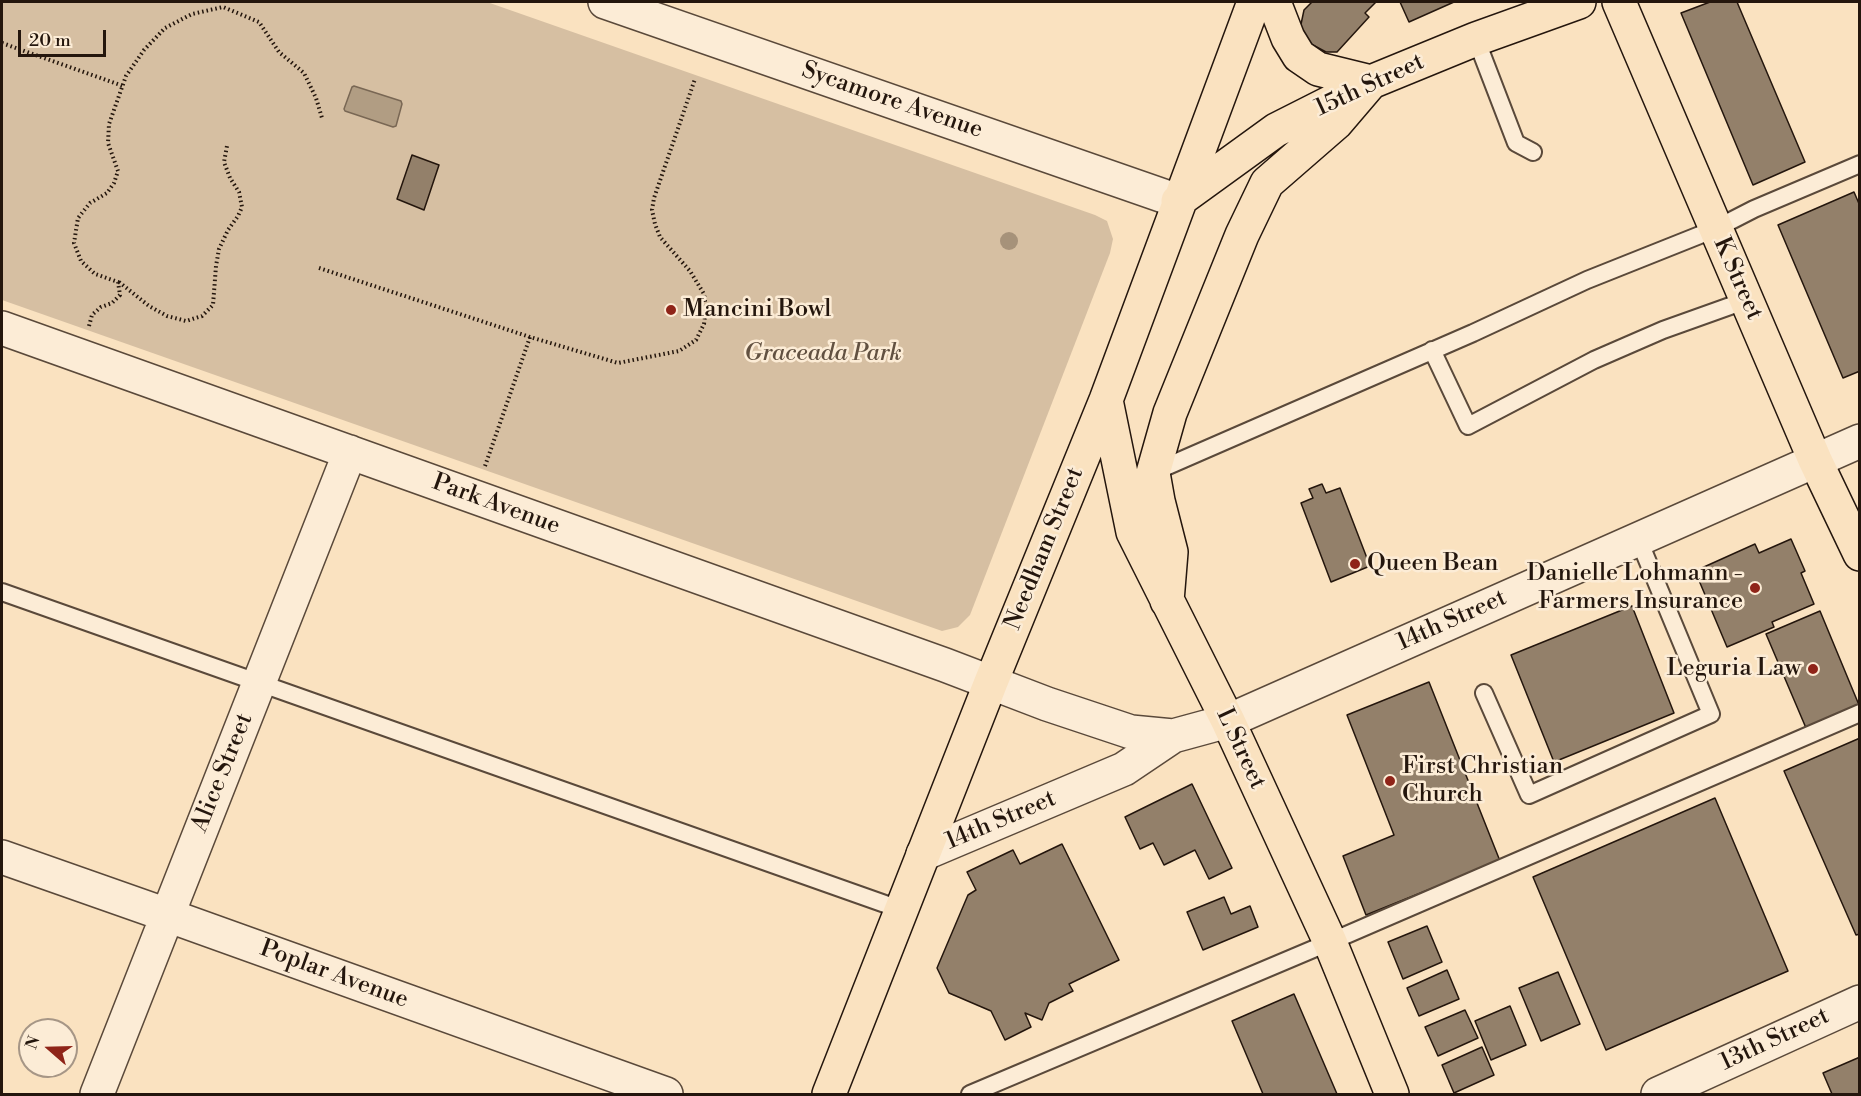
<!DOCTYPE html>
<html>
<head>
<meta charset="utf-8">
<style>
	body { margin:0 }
	#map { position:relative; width:1861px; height:1096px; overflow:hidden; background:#fae2c0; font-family:"Libre Bodoni",serif }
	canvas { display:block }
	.frame { position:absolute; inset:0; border:3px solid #24160d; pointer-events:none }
	.north { position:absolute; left:18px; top:1018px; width:60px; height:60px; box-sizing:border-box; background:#fcecd6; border:2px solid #a69686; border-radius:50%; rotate:290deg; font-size:16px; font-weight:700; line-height:24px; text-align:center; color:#24160d }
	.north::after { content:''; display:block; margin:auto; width:21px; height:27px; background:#8f2418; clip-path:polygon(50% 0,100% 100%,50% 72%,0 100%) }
	.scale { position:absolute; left:18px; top:30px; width:88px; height:27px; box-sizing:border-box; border:3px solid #24160d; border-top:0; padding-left:8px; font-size:18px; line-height:21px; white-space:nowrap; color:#24160d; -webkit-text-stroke:4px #fcecd6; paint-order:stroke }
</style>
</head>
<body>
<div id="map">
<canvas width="1861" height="1096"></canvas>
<div class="frame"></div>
<div class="north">N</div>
<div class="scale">20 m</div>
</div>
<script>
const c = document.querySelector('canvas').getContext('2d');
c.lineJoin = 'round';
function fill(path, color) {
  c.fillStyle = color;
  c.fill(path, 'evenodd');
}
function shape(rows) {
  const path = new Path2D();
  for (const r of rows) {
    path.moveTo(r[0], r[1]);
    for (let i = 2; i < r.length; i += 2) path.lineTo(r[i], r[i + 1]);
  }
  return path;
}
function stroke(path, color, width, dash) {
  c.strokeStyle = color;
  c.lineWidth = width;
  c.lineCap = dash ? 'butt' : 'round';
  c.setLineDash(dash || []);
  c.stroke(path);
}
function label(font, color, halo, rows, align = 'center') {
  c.font = font + ' "Libre Bodoni",serif';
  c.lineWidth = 5;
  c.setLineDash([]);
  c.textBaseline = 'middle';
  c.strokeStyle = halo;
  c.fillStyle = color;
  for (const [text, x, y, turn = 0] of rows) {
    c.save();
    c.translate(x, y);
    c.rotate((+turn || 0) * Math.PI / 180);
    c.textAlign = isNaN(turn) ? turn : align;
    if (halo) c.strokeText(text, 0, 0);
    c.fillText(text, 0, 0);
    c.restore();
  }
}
fill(shape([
	[2,2,487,2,1095,215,1107,221,1113,239,1110,253,970,615,958,627,942,631,2,300]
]), '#d6bfa2');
const water = shape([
	[354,86,401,101,402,104,396,126,393,127,345,111,344,109,352,87,354,86]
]);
fill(water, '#b19d83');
stroke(water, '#796754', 1.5);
const building = shape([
	[1312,2,1376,2,1365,13,1369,17,1337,52,1326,52,1311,44,1300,29,1304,10,1312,2],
	[1400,2,1454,2,1409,22,1400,2],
	[1710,2,1737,2,1805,162,1753,185,1681,13,1710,2],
	[412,155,439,165,424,210,397,199,412,155],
	[1854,192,1860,206,1860,371,1843,378,1778,225,1854,192],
	[1322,484,1326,493,1340,488,1370,566,1331,582,1301,503,1313,498,1309,489,1322,484],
	[1791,539,1805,571,1801,573,1814,604,1772,622,1774,627,1727,647,1695,571,1755,544,1759,553,1791,539],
	[1632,606,1674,713,1554,762,1511,655,1632,606],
	[1820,611,1859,705,1806,728,1766,634,1820,611],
	[1429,682,1500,861,1366,915,1343,856,1394,835,1347,715,1429,682],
	[1860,738,1860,934,1856,935,1784,771,1860,738],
	[1192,784,1232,868,1209,879,1195,850,1164,865,1153,843,1140,849,1125,817,1192,784],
	[1715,798,1788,971,1606,1050,1533,877,1715,798],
	[1062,844,1119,960,1069,984,1073,991,1049,1003,1042,1020,1025,1013,1031,1027,1005,1040,991,1011,949,993,937,968,968,895,976,890,967,872,1013,850,1020,864,1062,844],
	[1224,897,1231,914,1250,906,1258,927,1203,950,1187,912,1224,897],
	[1427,926,1442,962,1403,979,1388,942,1427,926],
	[1447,970,1459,999,1419,1016,1407,988,1447,970],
	[1558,972,1580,1024,1541,1041,1519,988,1558,972],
	[1294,994,1337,1094,1263,1094,1232,1021,1294,994],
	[1510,1006,1526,1045,1491,1060,1475,1021,1510,1006],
	[1465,1010,1478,1038,1438,1056,1425,1027,1465,1010],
	[1482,1047,1494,1075,1454,1093,1442,1065,1482,1047],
	[1860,1057,1860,1094,1832,1094,1823,1073,1860,1057]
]);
fill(building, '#93806a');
stroke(building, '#24160d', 1.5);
const lane = shape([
	[1476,39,1516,143,1533,152],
	[1432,350,1468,426,1594,360,1663,330,1747,300],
	[1154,472,1473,333,1587,280,1715,229,1754,209,1860,164],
	[2,592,902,910],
	[1484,693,1529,795,1711,714,1638,538],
	[970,1094,1330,942,1860,713]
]);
const street = shape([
	[605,2,1178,201],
	[2,328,945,665,1047,704,1131,732,1173,736],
	[923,854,1124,769,1173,736,1228,721,1860,441],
	[2,857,167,915,666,1094],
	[97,1094,350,452],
	[1658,1094,1860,1002]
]);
const primary = shape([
	[1619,2,1815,460,1860,554],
	[1178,201,1276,130,1371,82,1476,39,1579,2],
	[1106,400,1133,532,1228,721,1330,942,1392,1094],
	[1167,601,1171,552,1158,501,1153,473,1170,413,1242,235,1267,183,1336,123,1371,82,1318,69,1299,56,1288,38,1274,2],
	[829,1094,991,682,1106,400,1254,2]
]);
stroke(lane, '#5a493a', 20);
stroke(street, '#5a493a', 36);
stroke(primary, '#24160d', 36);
stroke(shape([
	[2,43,123,86],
	[319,268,530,337,618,363,679,351,696,340,704,324,706,309,704,294,690,271,660,237,655,224,652,210,654,198,695,79],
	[119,282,149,306,167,316,186,321,202,316,213,305,216,266,219,249,228,230,238,216,242,207,239,192,230,178,224,162,227,146],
	[89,326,92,315,101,307,112,303,120,295,118,282,95,274,81,261,74,243,78,218,90,203,107,193,114,183,118,171,108,143,109,124,126,76,144,50,165,28,192,14,223,7,259,22,279,52,304,73,316,98,322,118],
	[485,466,530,337]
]), '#24160d', 4, [1.5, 3]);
stroke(lane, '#fcecd6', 16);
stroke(street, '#fcecd6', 33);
stroke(primary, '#fae2c0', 33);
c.fillStyle = '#a6927a';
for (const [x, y] of [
	[1009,241]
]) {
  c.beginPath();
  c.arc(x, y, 9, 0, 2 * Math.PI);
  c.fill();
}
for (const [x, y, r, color] of [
	[671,310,6,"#8f2418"],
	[1355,564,6,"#8f2418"],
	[1755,588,6,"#8f2418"],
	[1813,669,6,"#8f2418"],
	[1390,781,6,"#8f2418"]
]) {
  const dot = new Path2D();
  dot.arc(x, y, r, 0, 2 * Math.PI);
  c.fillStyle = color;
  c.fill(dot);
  stroke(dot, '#fcecd6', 2);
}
label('24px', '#24160d', '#fcecd6', [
	["15th Street",1370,86,-25],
	["Sycamore Avenue",892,101,19],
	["K Street",1737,279,66],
	["Park Avenue",496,505,20],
	["Needham Street",1045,549,-68],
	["14th Street",1452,621,-24],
	["L Street",1240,749,65],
	["Alice Street",223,773,-68],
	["14th Street",1001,821,-23],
	["Poplar Avenue",334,975,20],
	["13th Street",1775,1040,-25]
]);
label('24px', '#24160d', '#fcecd6', [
	["Mancini Bowl",683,310],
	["Queen Bean",1367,564],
	["Danielle Lohmann -",1743,574,"right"],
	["Farmers Insurance",1743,602,"right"],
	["Leguria Law",1801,669,"right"],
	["First Christian",1402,767],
	["Church",1402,795]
], 'left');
label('italic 24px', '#625141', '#fcecd6', [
	["Graceada Park",823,354]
]);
</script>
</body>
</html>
